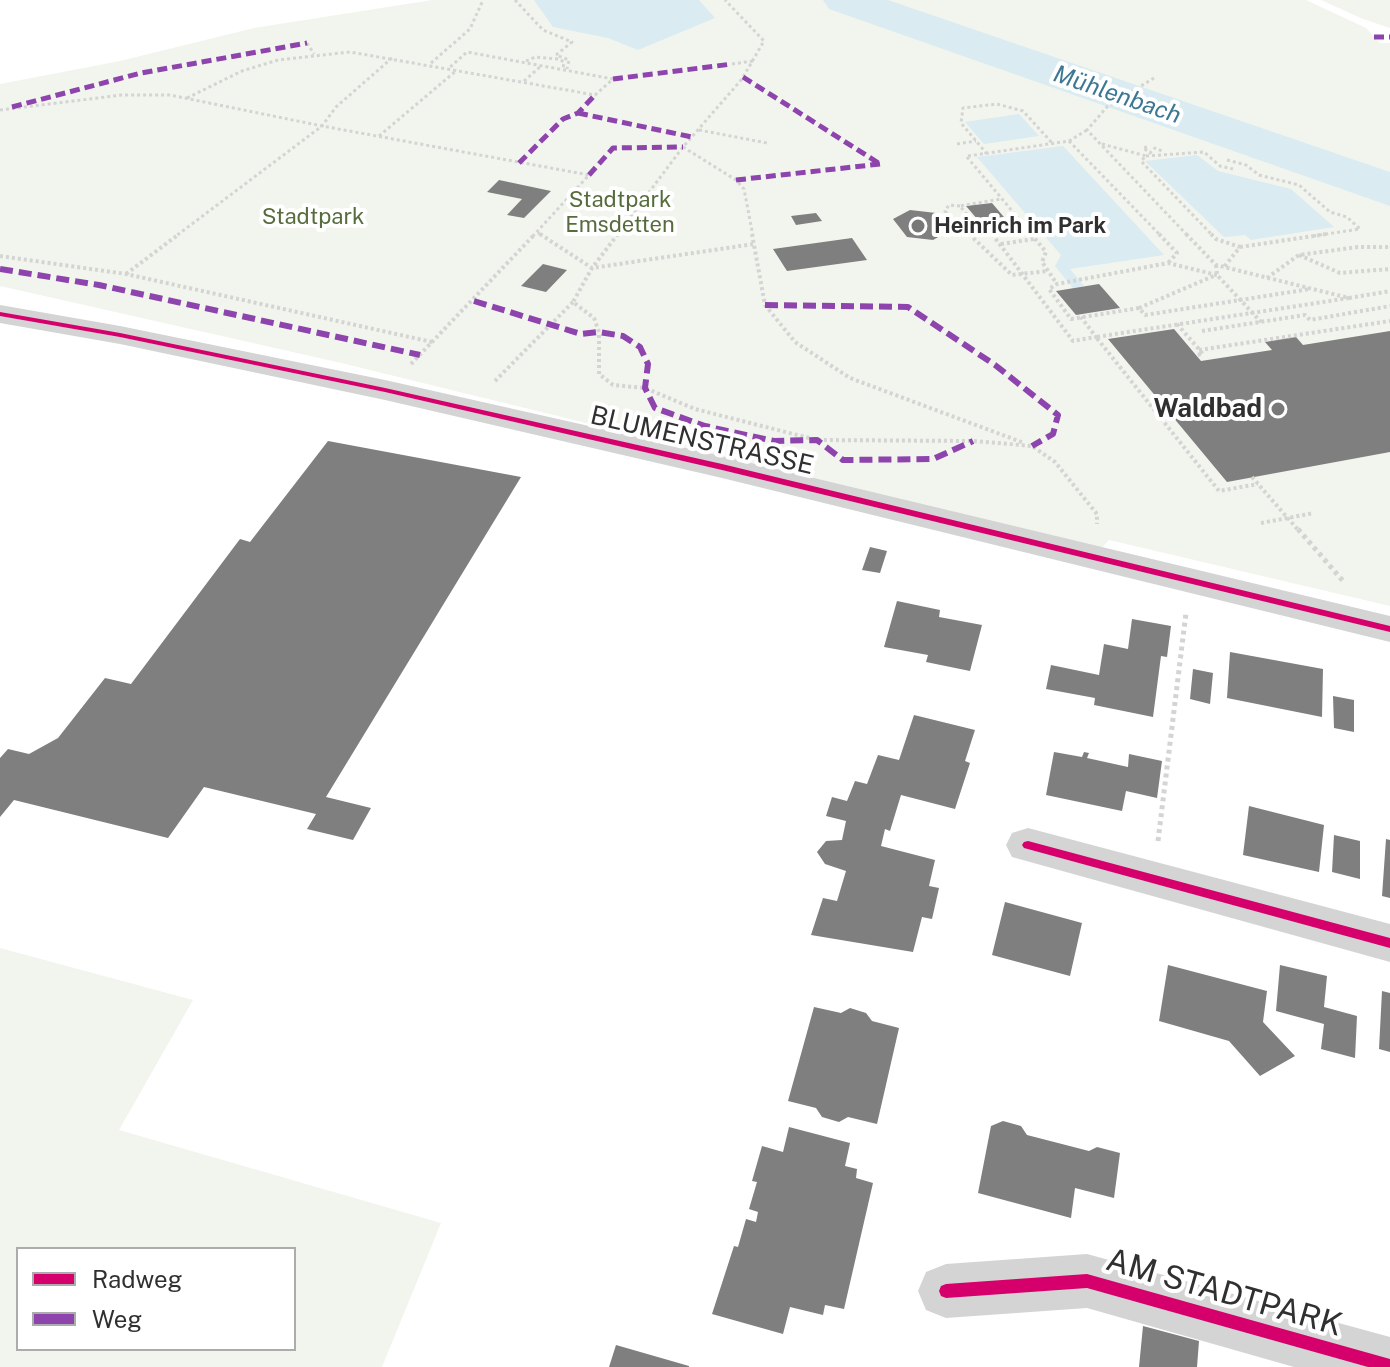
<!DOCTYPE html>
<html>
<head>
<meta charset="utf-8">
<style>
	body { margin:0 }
	#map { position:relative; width:1390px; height:1367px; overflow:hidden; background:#fff; font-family:"Public Sans",sans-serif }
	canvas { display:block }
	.legend { position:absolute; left:16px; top:1247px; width:280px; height:104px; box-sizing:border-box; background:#fff; border:2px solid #acacac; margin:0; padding:10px 14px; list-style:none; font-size:24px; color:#303030 }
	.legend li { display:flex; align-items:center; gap:16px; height:40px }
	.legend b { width:40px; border:2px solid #acacac }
</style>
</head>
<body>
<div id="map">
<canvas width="1390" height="1367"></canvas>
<ul class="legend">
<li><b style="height:10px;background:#d6006c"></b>Radweg</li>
<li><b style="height:10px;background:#8e44ad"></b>Weg</li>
</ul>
</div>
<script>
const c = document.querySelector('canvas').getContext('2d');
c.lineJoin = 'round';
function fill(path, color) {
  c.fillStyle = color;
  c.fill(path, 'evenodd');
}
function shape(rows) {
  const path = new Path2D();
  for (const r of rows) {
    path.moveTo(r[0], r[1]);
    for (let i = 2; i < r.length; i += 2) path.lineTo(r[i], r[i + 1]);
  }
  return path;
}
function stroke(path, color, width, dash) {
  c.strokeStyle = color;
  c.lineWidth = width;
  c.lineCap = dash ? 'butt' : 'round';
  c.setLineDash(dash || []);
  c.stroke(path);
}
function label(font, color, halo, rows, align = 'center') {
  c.font = font + ' "Public Sans",sans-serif';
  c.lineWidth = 8;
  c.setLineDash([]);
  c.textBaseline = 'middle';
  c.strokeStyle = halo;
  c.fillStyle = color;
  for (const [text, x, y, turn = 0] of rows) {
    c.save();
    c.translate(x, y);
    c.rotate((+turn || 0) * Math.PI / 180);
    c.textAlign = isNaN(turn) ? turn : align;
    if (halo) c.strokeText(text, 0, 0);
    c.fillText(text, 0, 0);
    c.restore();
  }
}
fill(shape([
	[432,0,1306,0,1366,28,1380,43,1390,43,1390,606,1109,540,1101,549,337,362,0,286,0,84,120,61,254,28],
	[1321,0,1390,0,1390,28,1363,19],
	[0,948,193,1000,119,1130,441,1223,382,1367,0,1367],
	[18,1249,294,1249,294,1349,18,1349]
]), '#f2f5ed');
fill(shape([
	[534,0,699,0,715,18,638,50,608,38,553,27],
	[1019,114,1039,136,984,144,965,122],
	[1063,146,1164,255,1070,269,1084,286,1073,288,1055,266,1061,255,977,157],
	[1197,155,1218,171,1291,189,1334,227,1251,240,1245,235,1224,237,1145,161]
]), '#daebf2');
fill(shape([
	[823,0,888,0,1390,172,1390,206,829,9,823,0]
]), '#daebf2');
fill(shape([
	[499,180,551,191,524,218,507,215,522,199,487,192],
	[992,203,1009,223,984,227,966,206],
	[910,210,936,213,949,231,933,240,907,237,893,219],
	[816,213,822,221,796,225,791,216],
	[852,238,867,260,787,271,773,249],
	[543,264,567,270,546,292,521,286],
	[1099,284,1120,308,1076,315,1056,291],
	[1174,329,1201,361,1272,350,1265,342,1296,337,1303,345,1390,331,1390,452,1227,482,1108,339],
	[328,441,521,477,326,797,371,808,353,840,307,829,316,814,204,787,168,838,14,800,0,817,0,758,8,749,29,754,58,738,105,678,131,684,240,539,250,542],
	[870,547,887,551,880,573,862,570],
	[897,601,940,610,939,617,982,625,970,671,926,662,928,655,884,647],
	[1132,619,1171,626,1167,657,1161,656,1153,717,1094,705,1095,698,1046,689,1051,665,1099,675,1104,644,1128,649],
	[1230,652,1323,669,1322,717,1227,698],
	[1193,669,1213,673,1210,704,1190,699],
	[1333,696,1354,700,1354,732,1334,728],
	[914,715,975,730,965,761,970,763,955,809,901,795,890,831,885,829,881,846,935,860,929,886,939,888,932,919,922,917,913,952,811,935,823,898,837,901,846,871,825,864,817,852,826,841,842,840,846,821,826,816,832,797,847,801,855,781,867,784,878,755,899,760],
	[1054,752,1082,757,1084,752,1089,753,1087,758,1128,767,1129,754,1162,761,1157,798,1126,791,1122,811,1046,795],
	[1249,806,1324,825,1319,872,1243,855],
	[1334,835,1360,841,1360,879,1332,872],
	[1386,839,1390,840,1390,898,1382,896],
	[1005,902,1082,923,1070,976,992,955],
	[1168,965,1267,991,1263,1022,1295,1056,1260,1076,1229,1041,1159,1021],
	[1280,965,1327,976,1324,1007,1357,1016,1355,1058,1321,1049,1324,1024,1276,1011],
	[1382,991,1390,993,1390,1052,1379,1049],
	[814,1007,841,1013,850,1008,866,1013,872,1021,899,1028,877,1124,848,1117,839,1122,822,1117,816,1108,788,1101],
	[1003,1121,1021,1126,1027,1135,1089,1151,1097,1147,1120,1153,1114,1198,1075,1188,1071,1218,978,1193,991,1126],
	[789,1127,850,1143,845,1166,857,1169,856,1178,873,1183,844,1309,825,1305,823,1315,790,1307,783,1334,712,1314,734,1246,738,1247,746,1219,756,1222,758,1212,749,1209,757,1182,752,1181,762,1146,783,1152],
	[1143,1326,1199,1341,1197,1367,1139,1367],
	[616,1345,689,1366,689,1367,609,1367]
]), '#7f7f7f');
stroke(shape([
	[515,0,543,30,572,42,556,55,569,60,567,69],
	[307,43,314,54],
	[392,58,336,107,322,126,589,175,533,236],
	[526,61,535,57,559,59,564,62,563,69],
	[431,63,470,29,483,0],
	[732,64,753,61],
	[1154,78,1107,107,1087,130,1188,236],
	[524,81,542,65],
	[187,98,242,71,278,60,350,52,595,95,613,79,467,52,449,68],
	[0,110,122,95,170,95,322,126,176,236],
	[699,130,767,143],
	[379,136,457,70],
	[1069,141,1161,236],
	[957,144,976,141],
	[1102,144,1146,156,1141,161,1213,236],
	[683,147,736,180,744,189,753,236],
	[1147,147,1143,148,1150,153,1155,148,1164,152],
	[987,154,961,123,963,108,997,104,1023,111,1053,144],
	[968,156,1069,141,1087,130],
	[1146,156,1204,152,1220,166,1233,169],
	[967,157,1033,236],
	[1227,160,1246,165,1259,175,1299,185,1330,212,1347,217,1360,229,1313,236],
	[960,206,949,205,945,211,962,232,974,236],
	[988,229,1022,224],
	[538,233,543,236],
	[616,236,683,147,742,79,764,41,725,0],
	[993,236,988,229,978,228,960,206,1001,199]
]), '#d4d4d4', 3, [3, 3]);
stroke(shape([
	[540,234,592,268,754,244],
	[618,234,592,268,573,302,594,318,599,332,599,374,613,385,645,388,695,409,817,440,973,441,1032,446,1055,462,1097,514,1097,524],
	[752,234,765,305,795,342,850,378,1024,443],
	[969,234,1012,275,1048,271],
	[992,234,1073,341,1096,337,1081,317],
	[1031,234,1046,252,1042,262,1057,284],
	[1159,234,1177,253,1168,263],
	[1186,234,1216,265,1349,298,1096,337,1219,491,1258,484],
	[1211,234,1216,239,1240,247,1224,267],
	[1001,244,1034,239],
	[1240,247,1327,234],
	[1299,255,1340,273,1390,269],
	[0,256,126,274,432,342],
	[1216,265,1217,275,1261,322],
	[126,274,179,234],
	[1217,275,1168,263,1057,284,1049,289,1071,319,1139,308,1145,315,1310,289],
	[1267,278,1299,255,1358,247,1390,247],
	[1349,298,1390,291],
	[1139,308,1216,275],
	[1177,324,1203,354,1196,355],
	[1202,331,1305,315,1310,320,1390,306],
	[1199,350,1390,321],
	[411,364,535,234],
	[495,381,573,302],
	[1252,477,1299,531],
	[1261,523,1314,513]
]), '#d4d4d4', 4, [3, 3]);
stroke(shape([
	[1298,529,1343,581],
	[1158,841,1186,613]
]), '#d4d4d4', 5, [4, 4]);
fill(shape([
	[0,305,120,326,385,380,722,456,1390,616,1390,642,722,478,385,400,120,344,0,323,0,305],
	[1028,828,1390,924,1390,962,1012,857,1006,845,1012,833,1028,828],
	[1087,1254,1390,1337,1390,1367,1294,1367,1087,1308,946,1318,926,1310,918,1291,926,1272,946,1264,1087,1254]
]), '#d4d4d4');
stroke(shape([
	[1374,37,1390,37],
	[743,77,880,164],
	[613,79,732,64],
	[12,107,141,73,307,43],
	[578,113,692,137],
	[519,163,563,119,578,113,595,95],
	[589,175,613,148,683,147],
	[736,180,880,164]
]), '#8e44ad', 5, [10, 5]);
stroke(shape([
	[0,269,99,285,420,355],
	[474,301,581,334,599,332,623,336,640,347,648,364,645,388,655,408,705,426,774,441,817,440,843,460,933,459,973,441],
	[765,305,908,307,995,365,1058,415,1053,434,1032,446]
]), '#8e44ad', 6, [13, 6]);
fill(shape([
	[0,312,120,333,385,388,722,464,1390,626,1390,632,722,470,385,392,120,337,0,316,0,312],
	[1028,841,1390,938,1390,948,1024,848,1022,845,1024,842,1028,841],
	[1087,1274,1390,1359,1390,1367,1368,1367,1087,1288,946,1298,941,1296,939,1291,941,1286,946,1284,1087,1274]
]), '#d6006c');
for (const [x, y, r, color] of [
	[918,226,8,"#787878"],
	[1278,409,8,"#787878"]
]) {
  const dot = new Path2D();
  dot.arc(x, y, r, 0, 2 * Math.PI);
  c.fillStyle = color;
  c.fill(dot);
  stroke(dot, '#fff', 3);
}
label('22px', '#576c3d', '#fff', [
	["Stadtpark",620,200],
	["Emsdetten",620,225],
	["Stadtpark",313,217]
]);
label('bold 22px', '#303030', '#fff', [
	["Heinrich im Park",934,226]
], 'left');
label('italic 24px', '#3d7893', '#fff', [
	["Mühlenbach",1117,95,19]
]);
label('bold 26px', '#303030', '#fff', [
	["Waldbad",1262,409]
], 'right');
label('26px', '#303030', '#fff', [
	["BLUMENSTRASSE",702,441,13]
]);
label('32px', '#303030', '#fff', [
	["AM STADTPARK",1224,1293,16]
]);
</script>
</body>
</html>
